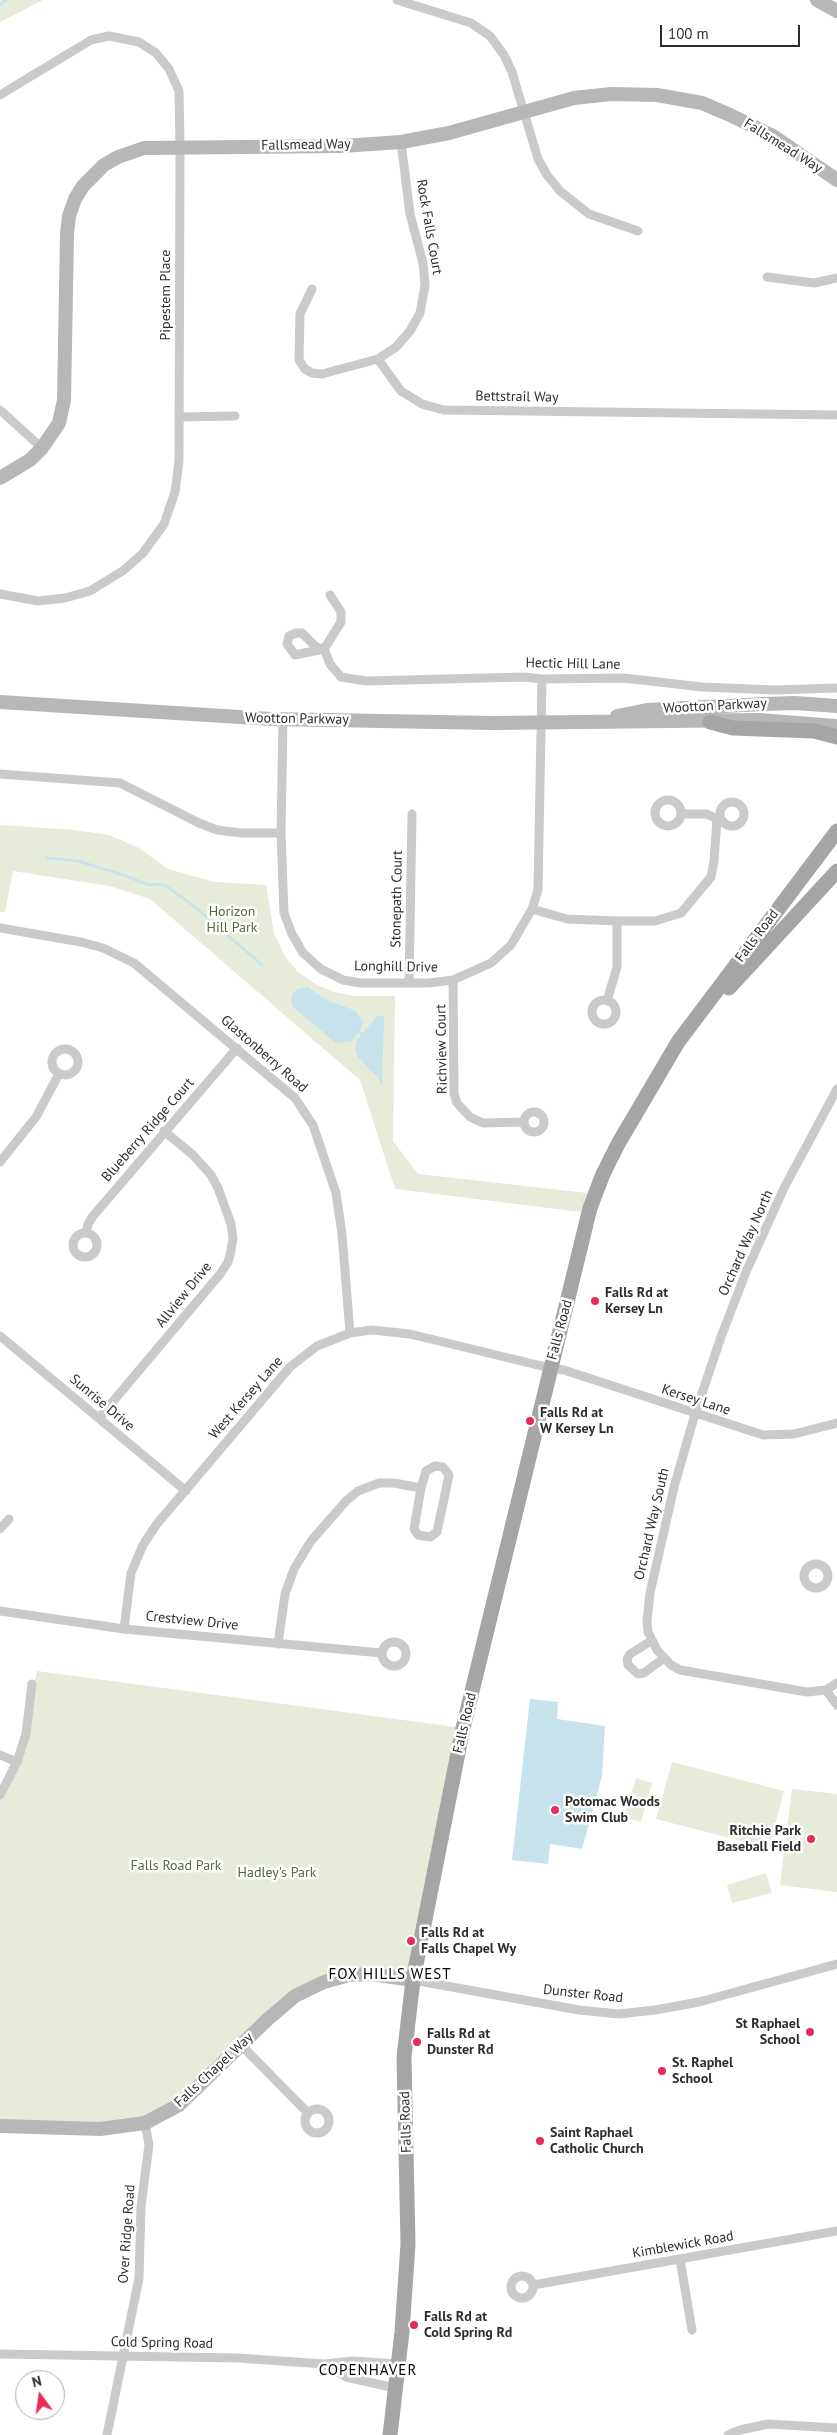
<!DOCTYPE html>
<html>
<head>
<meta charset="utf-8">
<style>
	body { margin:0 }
	#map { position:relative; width:837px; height:2435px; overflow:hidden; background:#fff; font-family:"PT Sans",sans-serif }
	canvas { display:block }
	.north { position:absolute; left:15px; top:2370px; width:50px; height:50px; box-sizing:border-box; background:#fff; border:1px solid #ababab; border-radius:50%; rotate:346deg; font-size:14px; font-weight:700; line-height:20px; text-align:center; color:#2d2d2d }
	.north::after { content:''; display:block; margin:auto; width:18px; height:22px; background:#e62c57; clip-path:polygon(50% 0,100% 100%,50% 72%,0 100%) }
	.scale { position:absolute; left:660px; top:25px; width:140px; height:22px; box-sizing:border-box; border:2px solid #2d2d2d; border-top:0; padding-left:6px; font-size:15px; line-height:18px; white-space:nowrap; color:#2d2d2d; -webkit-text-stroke:4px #fff; paint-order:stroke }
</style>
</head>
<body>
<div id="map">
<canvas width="837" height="2435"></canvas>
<div class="north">N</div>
<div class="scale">100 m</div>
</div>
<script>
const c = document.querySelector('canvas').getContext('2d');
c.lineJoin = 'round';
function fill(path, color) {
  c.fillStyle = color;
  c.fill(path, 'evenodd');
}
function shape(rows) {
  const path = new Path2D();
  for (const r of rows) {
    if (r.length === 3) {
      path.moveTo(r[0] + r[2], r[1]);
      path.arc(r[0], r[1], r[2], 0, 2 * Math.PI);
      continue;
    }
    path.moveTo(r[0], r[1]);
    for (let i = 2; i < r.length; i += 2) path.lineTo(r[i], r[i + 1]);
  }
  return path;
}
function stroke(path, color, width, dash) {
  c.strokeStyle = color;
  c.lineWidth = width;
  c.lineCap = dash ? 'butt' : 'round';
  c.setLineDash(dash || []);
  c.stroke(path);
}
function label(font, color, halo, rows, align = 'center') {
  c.font = font + ' "PT Sans",sans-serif';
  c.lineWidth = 5;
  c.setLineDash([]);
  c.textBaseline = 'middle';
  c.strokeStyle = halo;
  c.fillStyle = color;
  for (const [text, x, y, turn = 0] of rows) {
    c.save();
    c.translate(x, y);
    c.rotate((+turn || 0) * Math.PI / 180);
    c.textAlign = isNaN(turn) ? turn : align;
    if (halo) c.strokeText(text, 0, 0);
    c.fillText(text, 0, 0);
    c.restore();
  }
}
fill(shape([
	[0,0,43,0,0,22],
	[0,825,75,830,109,835,139,848,168,869,215,882,266,885,274,933,284,955,298,972,317,985,338,993,356,996,395,996,393,1141,418,1174,587,1193,581,1212,395,1189,360,1080,150,899,110,886,13,871,5,912,0,912],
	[37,1671,463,1728,413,1980,371,1974,295,1996,193,2093,145,2123,0,2126,0,1795,17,1762],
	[672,1762,784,1791,769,1848,656,1819],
	[636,1778,652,1783,641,1822,624,1817],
	[792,1789,837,1794,837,1892,780,1885],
	[766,1873,772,1893,732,1903,727,1885]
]), '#e6ebda');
fill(shape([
	[308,987,324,999,356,1011,363,1022,361,1029,352,1041,336,1043,292,1006,291,999,293,993,298,989],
	[378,1015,384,1017,382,1085,377,1077,357,1056,355,1050,357,1040],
	[530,1699,558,1702,557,1719,605,1726,602,1776,582,1849,550,1844,548,1864,512,1860]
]), '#c6e2eb');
stroke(shape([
	[0,5,6,0],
	[47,858,78,861,123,875,149,885,157,884,166,886,194,906,262,965],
	[359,1032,362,1034]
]), '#c6e2eb', 2.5);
stroke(shape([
	[397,0,471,23,490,36,504,55,512,72,538,159,547,175,560,191,589,214,638,231],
	[0,95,91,40,109,36,139,42,156,53,169,69,179,91,180,146,179,461,175,492,164,524,143,553,124,570,90,591,65,598,38,601,0,594],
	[767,277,814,283,837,278],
	[312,289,300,314,299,360,305,369,312,373,322,374,378,359,396,347,410,331,420,313,425,285,423,263,410,214,401,142],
	[378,359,401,391,422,404,444,410,837,415],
	[0,410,42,448],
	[179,417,235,416],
	[330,595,341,612,341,622,324,649,330,664,341,677,366,681,524,677,542,679,624,678,702,687,775,690,837,688],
	[296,633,302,633,316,647,324,649,295,655,287,644,289,636,296,633],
	[283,719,281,833,284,913,292,934,303,953,321,969,343,980,361,983,429,983,453,980,491,963,511,945,532,909,538,890,542,679],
	[0,774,120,783,199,823,217,830,241,833,281,833],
	[668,813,13],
	[732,814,12],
	[532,909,567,919,617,921,655,921,681,913,711,877,714,861,717,819,707,814,681,814],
	[0,928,81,942,103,948,134,963,295,1098,313,1125,336,1193,342,1234,350,1333],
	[453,980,454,1094,457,1103,470,1117,483,1123,524,1122],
	[409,983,412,814],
	[604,1012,12],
	[607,1001,617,967,617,921],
	[65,1062,13],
	[837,1089,784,1188,746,1272,721,1337,695,1414,674,1487,650,1593,647,1621,648,1632,657,1650,671,1665,680,1670,807,1692,826,1690,837,1683],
	[534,1122,10],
	[0,1162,36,1117,59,1074],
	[86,1233,88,1224,93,1216,237,1048],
	[85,1245,12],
	[0,1336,186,1491],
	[99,1418,221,1273,228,1262,231,1251,233,1238,231,1224,218,1188,211,1175,193,1155,164,1131],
	[0,1529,9,1519],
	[816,1576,12],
	[0,1611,124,1629,381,1653],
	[124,1629,131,1573,143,1545,156,1525,290,1367,317,1346,350,1333,372,1330,410,1334,550,1368,564,1370,763,1435,794,1434,837,1423],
	[651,1641,630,1654,627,1659,628,1665,638,1674,644,1673,664,1658],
	[394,1654,12],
	[278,1644,285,1594,294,1569,311,1541,346,1501,358,1491,379,1483,394,1483,421,1488,426,1471,435,1466,443,1467,449,1475,437,1532,430,1537,418,1535,414,1529,421,1488],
	[826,1690,837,1705],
	[0,1755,17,1762],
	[0,1795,17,1762,26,1734,32,1684],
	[413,1980,579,2010,619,2014,655,2010,699,2002,837,1964],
	[241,2045,308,2113],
	[317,2121,12],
	[680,2259,692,2330],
	[522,2287,11],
	[533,2285,837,2231],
	[0,2354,238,2358,324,2364,353,2361,398,2364],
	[324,2364,346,2377,395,2388],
	[107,2435,139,2278,141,2206,149,2145,145,2123],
	[728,2435,740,2430,768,2424,837,2428]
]), '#cacaca', 9);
stroke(shape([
	[817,0,837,11],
	[0,478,30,460,42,448,59,423,64,400,67,234,69,216,75,199,83,186,104,165,118,157,144,148,342,146,401,142,449,133,574,98,611,94,657,95,702,103,730,115,773,136,837,180],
	[0,702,271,719,493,723,759,720,837,726],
	[617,716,647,710,764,704,795,703,837,706],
	[0,2126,100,2129,145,2123,179,2105,268,2019,295,1996,324,1982,349,1975,371,1974,413,1980]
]), '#b7b7b7', 14);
stroke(shape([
	[710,722,733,728,814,731,837,737],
	[729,988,837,871],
	[390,2435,402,2332,408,2244,404,2057,413,1980,463,1728,590,1208,603,1174,618,1144,678,1042,837,831]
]), '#a5a5a5', 15);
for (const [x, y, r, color] of [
	[595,1301,5,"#e62c57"],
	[530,1421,5,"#e62c57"],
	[555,1810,5,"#e62c57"],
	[811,1839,5,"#e62c57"],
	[411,1941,5,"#e62c57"],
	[810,2032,5,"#e62c57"],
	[417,2042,5,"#e62c57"],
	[662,2071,5,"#e62c57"],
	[540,2141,5,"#e62c57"],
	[414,2325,5,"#e62c57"]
]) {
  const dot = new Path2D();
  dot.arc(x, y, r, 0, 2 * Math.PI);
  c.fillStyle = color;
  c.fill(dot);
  stroke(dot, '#fff', 2);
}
label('14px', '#2d2d2d', '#fff', [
	["Fallsmead Way",306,145,-1],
	["Fallsmead Way",783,146,32],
	["Rock Falls Court",429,227,80],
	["Pipestem Place",166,295,-90],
	["Bettstrail Way",517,397,1],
	["Hectic Hill Lane",573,664,1],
	["Wootton Parkway",715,706,-3],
	["Wootton Parkway",297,719,1],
	["Stonepath Court",397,899,-89],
	["Falls Road",757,936,-53],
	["Longhill Drive",396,967,1],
	["Richview Court",442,1049,-91],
	["Glastonberry Road",264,1054,41],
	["Blueberry Ridge Court",148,1130,-49],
	["Orchard Way North",746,1243,-66],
	["Allview Drive",184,1295,-51],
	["Falls Road",560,1330,-75],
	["West Kersey Lane",246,1398,-49],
	["Kersey Lane",696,1400,18],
	["Sunrise Drive",102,1403,40],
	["Orchard Way South",652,1524,-77],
	["Crestview Drive",192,1621,6],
	["Falls Road",465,1723,-77],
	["Dunster Road",583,1994,6],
	["Falls Chapel Way",214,2070,-43],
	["Falls Road",406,2122,-92],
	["Over Ridge Road",127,2234,-86],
	["Kimblewick Road",683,2245,-10],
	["Cold Spring Road",162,2343,1]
]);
label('14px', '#57693a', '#fff', [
	["Horizon",232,912],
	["Hill Park",232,928],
	["Falls Road Park",176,1866],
	["Hadley's Park",277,1873]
]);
label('bold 14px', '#2d2d2d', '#fff', [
	["Falls Rd at",605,1293],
	["Kersey Ln",605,1309],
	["Falls Rd at",540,1413],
	["W Kersey Ln",540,1429],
	["Potomac Woods",565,1802],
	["Swim Club",565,1818],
	["Ritchie Park",801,1831,"right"],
	["Baseball Field",801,1847,"right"],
	["Falls Rd at",421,1933],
	["Falls Chapel Wy",421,1949],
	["St Raphael",800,2024,"right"],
	["School",800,2040,"right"],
	["Falls Rd at",427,2034],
	["Dunster Rd",427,2050],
	["St. Raphel",672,2063],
	["School",672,2079],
	["Saint Raphael",550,2133],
	["Catholic Church",550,2149],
	["Falls Rd at",424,2317],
	["Cold Spring Rd",424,2333]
], 'left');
c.letterSpacing = '1px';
label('15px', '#000', '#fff', [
	["FOX HILLS WEST",390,1975],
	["COPENHAVER",368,2371]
]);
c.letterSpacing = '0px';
</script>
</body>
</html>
